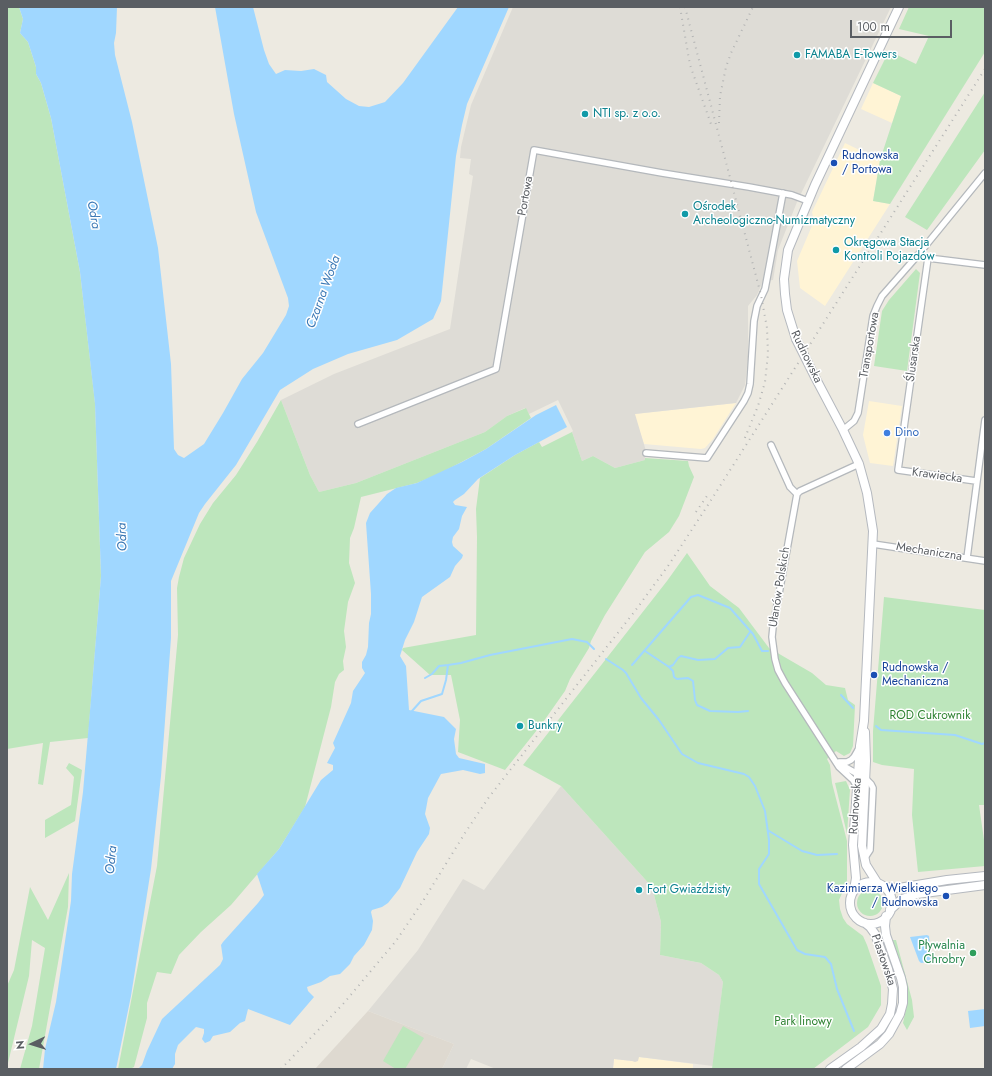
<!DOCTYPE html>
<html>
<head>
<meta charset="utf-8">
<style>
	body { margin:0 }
	#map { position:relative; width:992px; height:1076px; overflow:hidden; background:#edeae1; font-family:Jost,sans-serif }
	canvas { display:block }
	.frame { position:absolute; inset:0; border:8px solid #5a5e63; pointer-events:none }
	.north { position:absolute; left:12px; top:1024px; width:40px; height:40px; -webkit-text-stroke:3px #fff; paint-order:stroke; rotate:266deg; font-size:11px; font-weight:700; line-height:16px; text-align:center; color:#5a5e63 }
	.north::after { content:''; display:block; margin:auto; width:14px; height:18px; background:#5a5e63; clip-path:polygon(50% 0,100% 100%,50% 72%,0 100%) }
	.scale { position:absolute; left:850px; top:20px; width:102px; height:18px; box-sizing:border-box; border:2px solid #5a5e63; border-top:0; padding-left:5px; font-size:12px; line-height:14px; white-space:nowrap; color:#5a5e63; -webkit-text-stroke:3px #fff; paint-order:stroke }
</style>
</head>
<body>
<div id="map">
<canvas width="992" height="1076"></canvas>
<div class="frame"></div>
<div class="north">N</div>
<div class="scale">100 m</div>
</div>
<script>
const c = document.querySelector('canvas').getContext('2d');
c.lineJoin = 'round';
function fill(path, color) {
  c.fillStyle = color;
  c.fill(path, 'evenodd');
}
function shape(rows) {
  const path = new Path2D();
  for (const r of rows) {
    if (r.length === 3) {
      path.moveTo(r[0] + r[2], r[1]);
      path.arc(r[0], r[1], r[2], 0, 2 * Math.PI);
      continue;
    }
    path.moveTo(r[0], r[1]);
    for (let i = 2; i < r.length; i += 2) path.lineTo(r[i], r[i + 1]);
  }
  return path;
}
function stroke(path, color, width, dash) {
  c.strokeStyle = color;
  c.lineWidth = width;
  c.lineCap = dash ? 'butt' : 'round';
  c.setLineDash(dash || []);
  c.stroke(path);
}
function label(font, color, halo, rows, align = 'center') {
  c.font = font + ' Jost,sans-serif';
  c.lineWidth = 3;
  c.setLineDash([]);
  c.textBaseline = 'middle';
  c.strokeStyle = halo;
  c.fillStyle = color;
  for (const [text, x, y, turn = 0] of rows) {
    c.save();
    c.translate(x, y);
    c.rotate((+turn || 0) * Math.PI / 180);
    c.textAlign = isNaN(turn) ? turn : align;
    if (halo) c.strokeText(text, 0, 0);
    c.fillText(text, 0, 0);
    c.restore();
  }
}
fill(shape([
	[873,83,901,96,892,123,861,109],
	[845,143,880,160,873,201,890,204,825,306,800,288,797,261,814,221,812,212],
	[869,401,902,406,893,466,870,463,863,435],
	[736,403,713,439,705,448,701,449,644,444,634,414],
	[639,1057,693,1064,693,1069,613,1069,614,1059,632,1061]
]), '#fff4d5');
fill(shape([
	[513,7,891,7,797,202,778,250,773,280,763,281,757,295,748,306,748,358,745,385,736,403,635,414,646,451,645,460,615,468,593,456,582,461,572,432,573,431,558,400,529,414,525,408,507,416,485,432,356,483,319,492,310,475,281,400,334,374,450,329,473,176,469,174,471,159,460,158,461,147,471,105],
	[561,786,652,887,661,922,660,955,701,963,719,975,723,982,713,1066,639,1057,638,1061,635,1062,632,1061,614,1059,613,1069,496,1069,471,1059,466,1069,442,1069,454,1044,368,1011,418,950,463,879,484,890]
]), '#dedcd6');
fill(shape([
	[368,1011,454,1044,442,1069,315,1069]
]), '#ded9d0');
fill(shape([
	[7,7,19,7,23,19,20,33,28,42,36,67,36,74,41,83,51,118,80,272,95,403,101,576,88,738,50,742,43,785,38,784,43,743,7,749],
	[909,7,985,7,985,52,890,204,873,201,880,160,901,96,873,83,889,51,916,64,929,36,899,29],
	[985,92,985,150,927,230,905,217],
	[916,269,920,273,907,371,874,366,882,311,889,300],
	[281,400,310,475,319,492,356,483,485,432,507,416,526,408,531,418,486,449,439,474,417,483,361,497,354,528,350,538,349,563,355,583,348,602,344,631,346,647,343,661,344,670,339,674,335,682,331,707,305,807,279,849,231,905,201,932,179,955,171,974,157,972,147,1003,147,1018,134,1067,130,1069,118,1069,157,866,178,635,177,588,179,577,184,558,200,524,213,503,236,475,257,442],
	[572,432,582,461,593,456,615,468,645,460,645,458,688,461,689,466,694,477,679,516,669,532,645,552,605,615,591,641,589,648,570,679,565,691,541,725,505,770,458,752,460,720,451,675,430,675,402,650,403,648,476,635,477,537,476,509,480,478,515,455,539,442,542,447],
	[687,553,710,586,739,608,769,648,812,673,826,685,845,688,848,700,855,705,853,746,850,753,844,756,836,751,827,759,830,765,832,783,847,841,847,882,839,900,840,909,843,918,847,924,863,936,867,945,881,986,881,1005,868,1027,813,1069,712,1069,723,982,719,975,701,963,660,955,661,922,652,887,561,786,523,765,667,581],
	[884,597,985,610,985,805,979,805,985,847,985,866,918,872,912,815,914,769,882,765,873,762,873,731],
	[69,763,82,770,75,821,45,838,45,820,71,805,74,777,66,768],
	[846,781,850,790,847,834,835,783],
	[69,873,68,907,39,1069,20,1069,32,1026,45,948,32,940,29,976,8,1063,7,1061,7,986,14,970,30,887,48,920],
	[870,903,13],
	[892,940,896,940,912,1000,914,1017,907,1030,903,1023,908,1000,907,985,902,967],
	[403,1026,424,1038,405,1069,396,1069,383,1061]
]), '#bde6bc');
fill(shape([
	[19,7,117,7,116,33,114,43,115,55,132,122,158,248,171,364,174,449,178,455,184,458,204,444,223,413,242,379,263,353,286,315,289,306,288,298,256,212,234,114,215,7,253,7,264,50,269,64,276,74,285,70,301,71,314,69,326,75,327,82,346,99,359,106,369,107,385,102,403,83,458,7,509,7,467,104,462,125,456,156,441,301,433,319,397,340,348,354,313,369,280,390,236,465,205,504,199,513,171,581,171,638,161,776,151,869,131,996,116,1069,43,1069,45,1049,56,1002,71,901,72,874,83,792,91,699,101,576,95,404,80,272,51,118,41,83,36,74,36,67,28,42,20,33,23,19],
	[556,405,567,427,515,455,478,479,464,494,455,500,453,502,455,505,467,507,462,516,459,529,453,537,452,542,453,546,463,555,462,558,455,566,450,577,422,597,414,622,405,640,400,656,406,666,409,710,444,717,456,729,454,739,456,754,459,758,485,764,485,773,480,774,463,770,441,774,428,798,426,809,425,814,430,828,429,834,417,852,400,888,388,903,382,907,372,910,371,912,373,921,372,930,364,945,354,956,350,964,340,974,330,976,321,982,307,987,308,991,314,997,290,1025,248,1009,245,1021,240,1023,230,1032,213,1036,210,1041,205,1043,202,1039,204,1033,204,1029,196,1027,178,1045,175,1054,175,1064,172,1069,138,1069,142,1065,147,1051,162,1019,220,965,223,959,221,945,223,942,258,903,264,895,257,874,279,849,321,780,333,770,333,765,327,763,335,748,333,743,351,703,353,691,365,673,362,668,362,662,366,655,368,647,369,623,371,614,371,594,366,523,370,513,387,494,396,488,417,483,462,462,486,449,536,415],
	[927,935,929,936,931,961,930,962,921,963,919,961,910,937],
	[985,1009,985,1026,970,1028,968,1011]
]), '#a0d7ff');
stroke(shape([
	[645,651,669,667,673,665,678,658,681,656,698,660,715,659,728,648,740,647,750,632],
	[606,659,623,670,626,673,641,698,659,720,682,754,698,763,744,774,749,777,755,786,765,811,769,840,769,854,759,869,759,884,797,950,805,954,825,957,831,964,837,989,854,1031],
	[632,665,691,597,698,595,730,608,753,634,762,651,768,651],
	[669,667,673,671,674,677,677,679,688,678,693,681,695,700,697,705,710,711,738,712,748,711],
	[425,678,432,674,439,666,448,665],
	[841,695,853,708],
	[412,711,421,701,442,694,446,680,448,665,461,663,490,655,572,639,587,642,594,649],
	[876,726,881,730,955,735,982,744,985,743],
	[769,831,802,851,817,855,837,854]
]), '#a0d7ff', 2);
const minor = shape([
	[918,255,928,258,985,265],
	[928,258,898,470,976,481],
	[358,424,496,369,534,150,662,173,749,187,792,195,808,201],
	[843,430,854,421,858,413,873,316,877,306,882,296,918,255,985,173],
	[771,445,790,487,797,494],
	[646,453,707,458,744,401,748,393,750,384,754,321,757,306,765,289,783,193],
	[873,544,985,561],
	[967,558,985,420],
	[836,762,865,778,871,784,873,788,870,850,864,859],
	[839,762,847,762,851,760,854,757,858,750],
	[857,787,853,780,839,767,785,683,778,670,775,659,772,637,773,627,797,494,800,491,859,464]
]);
const secondary = shape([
	[796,339,787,310,785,294,784,279,788,250,815,185,899,7],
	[815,377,843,430,859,464,867,493,873,531,864,721,860,746,853,845,856,878,854,890],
	[865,732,866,761,862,846,866,865,878,884],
	[871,903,21],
	[884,887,899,888,947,880,985,876],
	[890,910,902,899,917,894,985,885],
	[830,1069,861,1047,881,1029,890,1014,892,1004,893,989,888,969,875,934,870,927,865,923],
	[846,1069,880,1044,889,1034,900,1014,903,1003,903,987,901,978,886,935,885,926,886,916]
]);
stroke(minor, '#b4b8bc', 8);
stroke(secondary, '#b5b9bf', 10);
stroke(minor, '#fff', 5.5);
stroke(secondary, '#fff', 8);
stroke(shape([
	[680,7,690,65,711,124],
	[685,7,761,295,767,328,768,354,765,382,758,406,744,440],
	[719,123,720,96,726,67,731,53,753,7],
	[696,512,709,493],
	[281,1069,344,1003,396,941,423,901,465,833,489,797,635,611,668,566,706,508,985,69]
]), '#b3b4b4', 2, [1, 5]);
const secondaryBridge = shape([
	[796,339,815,377]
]);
stroke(secondaryBridge, '#b5b9bf', 10, []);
stroke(secondaryBridge, '#fff', 8);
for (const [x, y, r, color] of [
	[797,55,4,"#0f9aa8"],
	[585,114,4,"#0f9aa8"],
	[834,163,4,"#1a4fb4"],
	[685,214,4,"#0f9aa8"],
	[836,250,4,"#0f9aa8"],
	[887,433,4,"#3f7fe0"],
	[874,675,4,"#1a4fb4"],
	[520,726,4,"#0f9aa8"],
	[639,890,4,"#0f9aa8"],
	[946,896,4,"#1a4fb4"],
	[973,953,4,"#2e9e5b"]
]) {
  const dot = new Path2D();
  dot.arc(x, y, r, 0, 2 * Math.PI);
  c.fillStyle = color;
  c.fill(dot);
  stroke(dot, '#fff', 1.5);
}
label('12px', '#0d838f', '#fff', [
	["FAMABA E-Towers",805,55],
	["NTI sp. z o.o.",593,114],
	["Ośrodek",693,207],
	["Archeologiczno-Numizmatyczny",693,221],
	["Okręgowa Stacja",844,243],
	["Kontroli Pojazdów",844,257],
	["Bunkry",528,726],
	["Fort Gwiaździsty",647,890]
], 'left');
label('12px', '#164399', '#fff', [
	["Rudnowska",842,156],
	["/ Portowa",842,170],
	["Rudnowska /",882,668],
	["Mechaniczna",882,682],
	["Kazimierza Wielkiego",938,889,"right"],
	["/ Rudnowska",938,903,"right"]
], 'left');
label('12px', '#5a5e63', '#fff', [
	["Portowa",526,196,-80],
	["Transportowa",870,345,-80],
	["Rudnowska",806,357,64],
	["Ślusarska",914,359,-82],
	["Krawiecka",937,476,8],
	["Mechaniczna",929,552,9],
	["Ułanów Polskich",780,587,-81],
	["Rudnowska",856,806,-86],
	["Piastowska",883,960,71]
]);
label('12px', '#366cbe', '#fff', [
	["Dino",895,433]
], 'left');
label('12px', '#308333', '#fff', [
	["ROD Cukrownik",930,716],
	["Park linowy",803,1022]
]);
label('12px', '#27864d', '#fff', [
	["Pływalnia",965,946],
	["Chrobry",965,960]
], 'right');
label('italic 13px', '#3a78b5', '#fff', [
	["Odra",93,215,80],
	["Czarna Woda",324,292,-70],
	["Odra",123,537,-92],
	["Odra",112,860,-85]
]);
</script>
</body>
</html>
